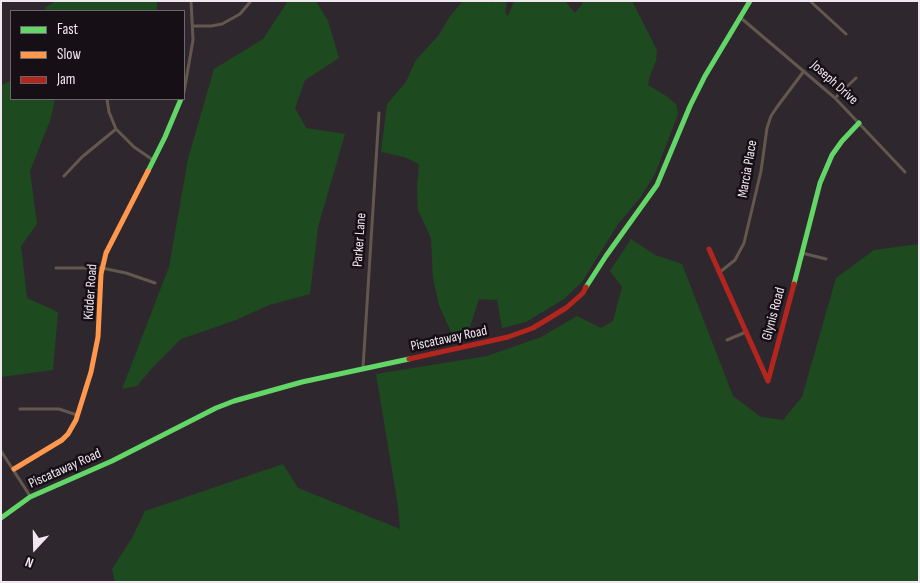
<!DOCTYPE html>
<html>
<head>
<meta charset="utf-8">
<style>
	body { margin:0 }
	#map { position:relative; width:920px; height:583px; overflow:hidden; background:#2e282e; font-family:"Sofia Sans Condensed",sans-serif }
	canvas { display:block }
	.frame { position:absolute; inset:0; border:2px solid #f0e7f0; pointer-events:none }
	.legend { position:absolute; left:10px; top:10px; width:175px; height:90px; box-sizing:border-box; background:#161016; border:1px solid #6d666d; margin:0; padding:6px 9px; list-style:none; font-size:15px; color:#f0e7f0 }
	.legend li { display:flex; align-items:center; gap:10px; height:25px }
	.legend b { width:25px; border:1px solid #6d666d }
	.north { position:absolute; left:10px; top:523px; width:50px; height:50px; -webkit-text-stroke:4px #161016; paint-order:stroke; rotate:201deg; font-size:14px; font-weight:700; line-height:20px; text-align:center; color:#f0e7f0 }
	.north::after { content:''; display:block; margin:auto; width:18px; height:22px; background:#f0e7f0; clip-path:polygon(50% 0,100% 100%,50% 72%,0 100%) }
</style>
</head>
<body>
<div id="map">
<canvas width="920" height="583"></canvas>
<div class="frame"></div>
<ul class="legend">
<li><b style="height:6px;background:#63d668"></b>Fast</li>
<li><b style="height:6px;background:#ff974d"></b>Slow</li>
<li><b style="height:6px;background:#b3261e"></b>Jam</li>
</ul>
<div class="north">N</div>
</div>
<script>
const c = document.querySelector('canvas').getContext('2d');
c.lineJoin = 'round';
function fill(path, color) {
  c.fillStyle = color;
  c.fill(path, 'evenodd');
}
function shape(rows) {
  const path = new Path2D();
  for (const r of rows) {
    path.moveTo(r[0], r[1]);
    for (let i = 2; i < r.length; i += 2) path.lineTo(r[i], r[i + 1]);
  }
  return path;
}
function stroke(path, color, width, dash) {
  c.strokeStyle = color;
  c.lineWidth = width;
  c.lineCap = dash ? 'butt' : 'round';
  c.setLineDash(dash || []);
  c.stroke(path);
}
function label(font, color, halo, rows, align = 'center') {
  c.font = font + ' "Sofia Sans Condensed",sans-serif';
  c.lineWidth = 5;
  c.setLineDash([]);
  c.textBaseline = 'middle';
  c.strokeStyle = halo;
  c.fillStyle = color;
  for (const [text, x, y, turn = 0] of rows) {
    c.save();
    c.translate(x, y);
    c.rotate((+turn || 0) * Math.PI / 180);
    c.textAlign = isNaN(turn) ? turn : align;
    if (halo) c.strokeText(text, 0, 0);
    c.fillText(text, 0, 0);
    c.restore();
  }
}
fill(shape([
	[56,1,157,1,157,11,43,11,46,7],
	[288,1,316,1,328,21,339,58,305,80,295,108,306,128,345,134,318,227,310,294,269,305,236,320,181,339,153,367,137,386,122,389,169,267,188,159,214,69,263,39],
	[463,1,490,1,492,3,495,1,507,1,505,13,508,16,514,1,565,1,575,13,582,4,582,1,632,1,657,50,656,61,650,75,648,85,666,96,676,104,678,114,655,174,640,198,618,224,582,282,564,299,526,322,502,328,497,300,479,299,468,333,452,334,439,305,433,278,431,238,418,210,417,189,419,164,404,157,381,152,387,104,406,82,416,60,439,35,450,16],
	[11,81,11,99,55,99,51,118,30,171,37,224,21,246,27,298,58,312,53,370,1,377,1,85],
	[631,239,655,255,682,264,733,396,761,417,783,420,802,397,836,278,874,250,919,244,919,582,115,582,112,569,132,538,145,511,283,464,298,488,400,529,398,506,376,374,487,356,541,337,577,316,601,328,613,321,622,287,610,271]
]), '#1d4b1f');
stroke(shape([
	[810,1,846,34],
	[741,18,835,98,905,172],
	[193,26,211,26,222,24,240,14,251,1],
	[184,92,193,40,191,1],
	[835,98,856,78],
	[107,99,109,112,116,129,134,147,153,160],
	[64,176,82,157,116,129],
	[802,253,826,259],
	[56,268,102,268,126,273,155,283],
	[720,272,735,260,744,243,761,171,767,128,771,116,777,107,804,71],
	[727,340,746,332],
	[363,368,379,113],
	[20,409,59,409,77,415],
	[1,451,30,496]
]), '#64574e', 3);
stroke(shape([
	[148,171,165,137,181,99],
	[794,284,820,183,832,155,842,141,859,123],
	[586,287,606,256,657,185,690,106,705,76,750,1],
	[1,518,30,497,112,461,216,408,234,401,302,382,409,359]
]), '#63d668', 5);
stroke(shape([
	[14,469,62,440,68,434,76,420,91,372,98,337,101,274,106,253,148,171]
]), '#ff974d', 5);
stroke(shape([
	[709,249,768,381,794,284],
	[409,359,508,337,533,328,566,308,583,293,586,287]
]), '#b3261e', 5);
label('14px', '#f0e7f0', '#161016', [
	["Joseph Drive",834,83,42],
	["Marcia Place",748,169,-80],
	["Parker Lane",360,240,-86],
	["Kidder Road",91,292,-86],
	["Glynis Road",774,314,-75],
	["Piscataway Road",449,339,-12],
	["Piscataway Road",65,469,-24]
]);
</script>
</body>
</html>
